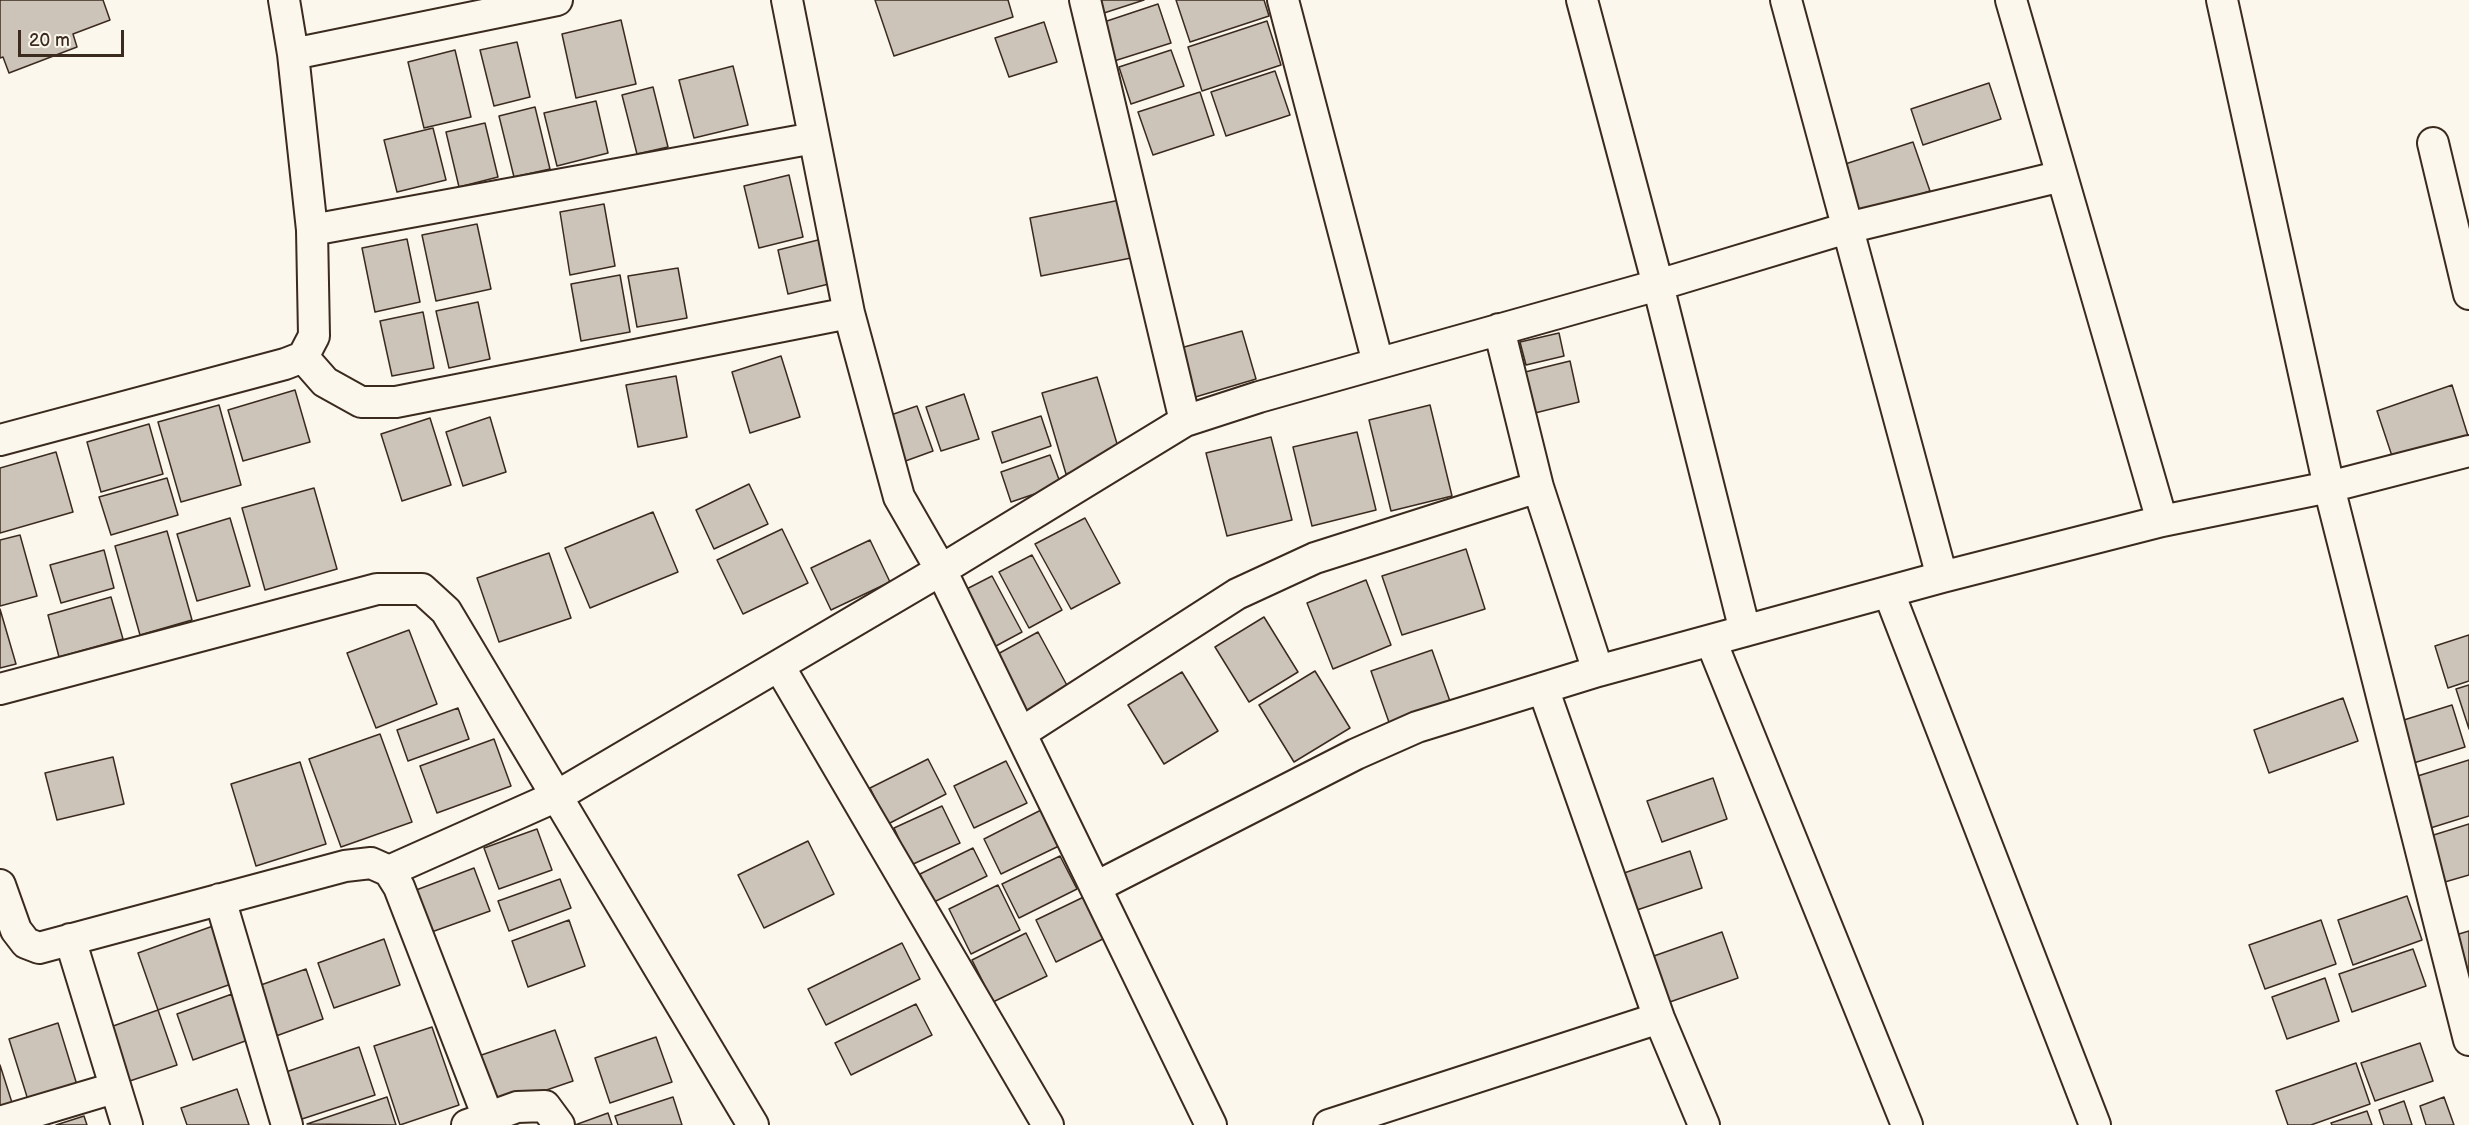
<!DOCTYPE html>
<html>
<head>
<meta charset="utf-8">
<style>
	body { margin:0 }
	#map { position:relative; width:2469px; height:1125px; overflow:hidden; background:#fbf7ec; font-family:"Balsamiq Sans",sans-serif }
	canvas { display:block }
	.scale { position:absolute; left:18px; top:30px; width:106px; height:27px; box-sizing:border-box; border:3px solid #3b2a1e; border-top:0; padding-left:8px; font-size:18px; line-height:21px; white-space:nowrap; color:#3b2a1e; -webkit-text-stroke:4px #fbf7ec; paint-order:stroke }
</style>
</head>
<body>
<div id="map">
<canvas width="2469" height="1125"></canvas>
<div class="scale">20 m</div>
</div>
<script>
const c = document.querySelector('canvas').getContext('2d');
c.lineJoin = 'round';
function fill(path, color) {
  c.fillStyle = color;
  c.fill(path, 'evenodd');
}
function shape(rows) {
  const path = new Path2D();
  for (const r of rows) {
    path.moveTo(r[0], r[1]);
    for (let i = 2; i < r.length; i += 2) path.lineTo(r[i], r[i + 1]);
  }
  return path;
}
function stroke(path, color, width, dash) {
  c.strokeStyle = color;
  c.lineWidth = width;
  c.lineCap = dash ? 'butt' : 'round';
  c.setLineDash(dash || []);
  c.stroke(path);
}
const building = shape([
	[0,0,103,0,110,20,73,34,77,47,9,73,3,57,0,58,0,0],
	[875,0,1008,0,1013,17,894,56,875,0],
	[1100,0,1144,0,1104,13,1100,0],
	[1176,0,1264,0,1269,16,1190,42,1176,0],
	[1158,4,1171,43,1111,62,1098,24,1158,4],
	[621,20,636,84,576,98,562,34,621,20],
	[1267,21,1281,65,1202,91,1188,47,1267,21],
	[1044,22,1057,62,1009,77,995,38,1044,22],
	[517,42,530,97,494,106,480,50,517,42],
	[455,50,471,117,424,128,408,62,455,50],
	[1171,50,1184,86,1131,104,1119,67,1171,50],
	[733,66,748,125,694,138,679,80,733,66],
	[1275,71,1290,115,1226,136,1211,92,1275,71],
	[1989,83,2001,119,1923,145,1911,109,1989,83],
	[653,87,668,147,637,154,622,95,653,87],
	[1200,92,1214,135,1153,155,1138,112,1200,92],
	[596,101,608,153,557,166,544,113,596,101],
	[535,107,550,169,514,177,499,116,535,107],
	[485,123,498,177,459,187,446,132,485,123],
	[433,128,446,180,397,192,384,140,433,128],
	[1913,142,1930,191,1853,216,1836,167,1913,142],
	[789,175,803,237,759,248,744,186,789,175],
	[1120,200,1131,258,1041,276,1030,218,1120,200],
	[604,204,615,266,570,275,560,212,604,204],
	[477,224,491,289,436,301,422,235,477,224],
	[830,237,841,281,788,294,778,250,830,237],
	[407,239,420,302,375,312,362,248,407,239],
	[678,268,687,318,637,327,628,276,678,268],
	[620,275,630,332,581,341,571,284,620,275],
	[478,302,490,359,449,368,436,311,478,302],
	[423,312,434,368,392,376,380,321,423,312],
	[1242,331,1256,379,1192,398,1177,349,1242,331],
	[1559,333,1564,356,1526,365,1520,342,1559,333],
	[781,356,800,417,750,433,732,372,781,356],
	[1570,361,1579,402,1519,417,1509,376,1570,361],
	[676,376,687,437,638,447,626,385,676,376],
	[1097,377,1121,457,1066,474,1042,393,1097,377],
	[2452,385,2469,439,2395,465,2377,411,2452,385],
	[295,390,310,442,243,461,228,410,295,390],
	[964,394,979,439,941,451,926,407,964,394],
	[219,405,241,485,181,502,158,422,219,405],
	[1430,405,1452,496,1391,511,1369,420,1430,405],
	[917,406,933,451,900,463,885,417,917,406],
	[1041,416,1051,446,1002,463,992,432,1041,416],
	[490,417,506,472,463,486,446,432,490,417],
	[430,418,451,485,402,501,381,434,430,418],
	[149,424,163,474,101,492,87,442,149,424],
	[1357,432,1376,510,1312,526,1293,447,1357,432],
	[1271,437,1292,520,1227,536,1206,453,1271,437],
	[56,452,73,512,0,533,0,468,56,452],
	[1050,455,1061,485,1011,502,1001,472,1050,455],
	[167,478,178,515,111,535,99,497,167,478],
	[749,484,768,524,714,549,696,510,749,484],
	[314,488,337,569,265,590,242,508,314,488],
	[653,512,678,572,590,608,565,548,653,512],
	[230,518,250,586,197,601,177,534,230,518],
	[1085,518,1120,583,1071,609,1035,544,1085,518],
	[782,529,808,583,743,614,717,560,782,529],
	[167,531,192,620,140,635,115,546,167,531],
	[20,535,37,596,0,606,0,540,20,535],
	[870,540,890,582,831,610,811,568,870,540],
	[1466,549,1485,609,1402,635,1382,576,1466,549],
	[104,550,114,588,61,603,50,565,104,550],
	[549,553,571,618,499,642,477,578,549,553],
	[1032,555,1062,610,1029,628,999,572,1032,555],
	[992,576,1022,632,983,653,953,596,992,576],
	[1366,580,1391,645,1333,669,1307,603,1366,580],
	[111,597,123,639,59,657,48,615,111,597],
	[0,609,16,664,0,668,0,609],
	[1264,617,1298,672,1249,702,1215,647,1264,617],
	[409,630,437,704,376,728,347,653,409,630],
	[1038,632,1069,689,1026,712,996,655,1038,632],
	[2469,635,2469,681,2448,688,2435,646,2469,635],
	[1432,650,1452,707,1391,728,1371,671,1432,650],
	[1315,671,1350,728,1294,762,1259,705,1315,671],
	[1182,672,1218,731,1164,764,1128,705,1182,672],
	[2469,685,2469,729,2456,689,2469,685],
	[2343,698,2358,741,2269,773,2254,730,2343,698],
	[2452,705,2465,747,2404,766,2391,724,2452,705],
	[458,708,469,739,408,761,397,730,458,708],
	[380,734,412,822,341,847,309,759,380,734],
	[494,739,511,786,437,813,420,766,494,739],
	[113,757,124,804,57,820,45,773,113,757],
	[928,759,946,794,888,824,870,788,928,759],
	[2469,760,2469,816,2424,830,2408,779,2469,760],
	[1006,761,1027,803,974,828,954,786,1006,761],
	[300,762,326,844,256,866,231,784,300,762],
	[1713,778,1727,819,1662,842,1647,801,1713,778],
	[942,806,960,843,911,865,894,828,942,806],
	[1045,808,1063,844,1001,874,984,839,1045,808],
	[2469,824,2469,875,2438,884,2424,838,2469,824],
	[537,829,552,870,499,889,484,848,537,829],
	[808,841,834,894,764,928,738,875,808,841],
	[973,848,987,876,934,902,920,874,973,848],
	[1690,851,1702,888,1637,910,1624,873,1690,851],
	[1060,856,1077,889,1019,918,1002,884,1060,856],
	[474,868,490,911,426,934,411,892,474,868],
	[560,879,571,908,509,931,498,901,560,879],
	[998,885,1020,930,971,954,949,909,998,885],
	[1092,893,1113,934,1056,962,1036,920,1092,893],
	[2407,896,2422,940,2353,965,2338,920,2407,896],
	[569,920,585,966,528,987,512,941,569,920],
	[2321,920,2336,964,2265,989,2249,945,2321,920],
	[213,926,234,983,158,1010,138,953,213,926],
	[2469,931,2469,976,2462,978,2449,937,2469,931],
	[1722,932,1738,978,1667,1003,1651,957,1722,932],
	[1026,933,1047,976,993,1002,972,960,1026,933],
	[384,939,400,985,334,1008,318,963,384,939],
	[902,943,920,979,826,1025,808,989,902,943],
	[2413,949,2426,986,2352,1012,2339,974,2413,949],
	[306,969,323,1019,276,1036,258,986,306,969],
	[2325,978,2339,1021,2287,1039,2272,997,2325,978],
	[232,994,248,1040,193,1060,177,1014,232,994],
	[916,1004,932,1035,851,1075,835,1043,916,1004],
	[158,1010,177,1065,121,1084,102,1030,158,1010],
	[58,1023,77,1085,28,1100,9,1039,58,1023],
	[432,1027,459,1105,400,1125,374,1046,432,1027],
	[555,1030,573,1081,476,1114,458,1063,555,1030],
	[656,1037,672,1082,610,1103,595,1058,656,1037],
	[2420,1043,2433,1081,2375,1101,2361,1063,2420,1043],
	[359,1047,375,1095,299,1120,283,1073,359,1047],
	[2356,1063,2370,1104,2311,1125,2288,1125,2276,1091,2356,1063],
	[0,1065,14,1109,0,1114,0,1065],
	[237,1089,249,1125,187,1125,181,1108,237,1089],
	[387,1097,396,1125,307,1124,387,1097],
	[673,1097,682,1125,618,1125,615,1116,673,1097],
	[2444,1097,2454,1125,2426,1125,2420,1106,2444,1097],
	[2404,1101,2412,1125,2384,1125,2379,1110,2404,1101],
	[2367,1111,2372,1125,2332,1125,2331,1123,2367,1111],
	[608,1113,612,1125,575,1125,608,1113],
	[84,1116,87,1125,56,1125,84,1116]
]);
fill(building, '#ccc4b9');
stroke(building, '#3b2a1e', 1.5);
const street = shape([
	[787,0,849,313,899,497,941,570,1211,1125],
	[1085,0,1185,421],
	[1283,0,1378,363],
	[1582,0,1658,285,1745,631],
	[1786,0,1942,577],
	[2011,0,2162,521],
	[2222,0,2329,487,2469,1040],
	[293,54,557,0],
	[2433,143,2469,294],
	[312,230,814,138],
	[1499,329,1538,487,1598,671],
	[303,357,325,382,361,402,396,402,849,313],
	[0,440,285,364,303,357,314,336,312,230,293,54,284,0],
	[1889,593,2095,1125],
	[1711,641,1907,1125],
	[779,666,1048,1125],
	[1543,688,1659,1018,1704,1125],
	[0,689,377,589,422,589,446,611,753,1125],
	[1021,733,1237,594,1315,558,1538,487],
	[389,871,557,796,941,570,1185,421,1259,397,1658,285,1847,228,2062,176],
	[0,885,16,930,26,943,39,948,345,866,371,863,389,871,399,887,488,1117],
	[1096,887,1356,754,1417,727,1598,671,1942,577,2162,521,2329,487,2469,451],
	[220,899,287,1125],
	[70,939,127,1125],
	[0,1122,114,1088],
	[467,1125,517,1107,545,1106,559,1125],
	[1329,1125,1659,1018]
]);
stroke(street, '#3b2a1e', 34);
stroke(street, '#fbf7ec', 30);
</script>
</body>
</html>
